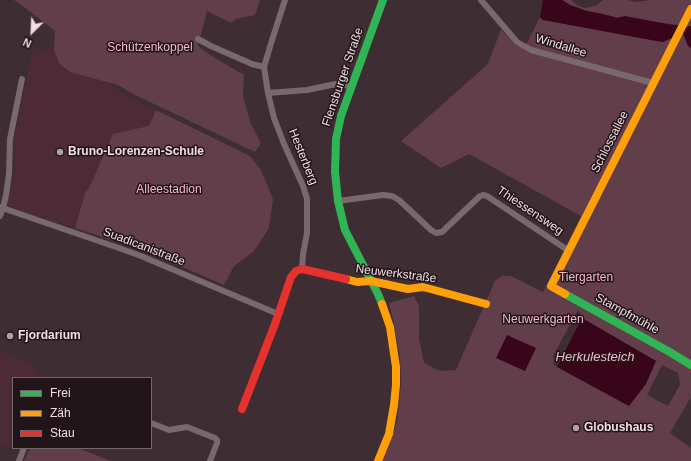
<!DOCTYPE html>
<html>
<head>
<meta charset="utf-8">
<style>
	body { margin:0 }
	#map { position:relative; width:691px; height:461px; overflow:hidden; background:#3e2d33; font-family:Arial,sans-serif }
	canvas { display:block }
	.legend { position:absolute; left:12px; top:377px; width:140px; height:72px; box-sizing:border-box; background:#221519; border:1px solid #756569; margin:0; padding:5px 7px; list-style:none; font-size:12px; color:#f1dde2 }
	.legend li { display:flex; align-items:center; gap:8px; height:20px }
	.legend b { width:20px; border:1px solid #756569 }
	.north { position:absolute; left:12px; top:12px; width:40px; height:40px; -webkit-text-stroke:3px #221519; paint-order:stroke; rotate:204deg; font-size:11px; font-weight:700; line-height:16px; text-align:center; color:#f1dde2 }
	.north::after { content:''; display:block; margin:auto; width:14px; height:18px; background:#f1dde2; clip-path:polygon(50% 0,100% 100%,50% 72%,0 100%) }
</style>
</head>
<body>
<div id="map">
<canvas width="691" height="461"></canvas>
<ul class="legend">
<li><b style="height:5px;background:#30b455"></b>Frei</li>
<li><b style="height:5px;background:#ff9f0a"></b>Zäh</li>
<li><b style="height:5px;background:#e5322d"></b>Stau</li>
</ul>
<div class="north">N</div>
</div>
<script>
const c = document.querySelector('canvas').getContext('2d');
c.lineJoin = 'round';
function fill(path, color) {
  c.fillStyle = color;
  c.fill(path, 'evenodd');
}
function shape(rows) {
  const path = new Path2D();
  for (const r of rows) {
    path.moveTo(r[0], r[1]);
    for (let i = 2; i < r.length; i += 2) path.lineTo(r[i], r[i + 1]);
  }
  return path;
}
function stroke(path, color, width, dash) {
  c.strokeStyle = color;
  c.lineWidth = width;
  c.lineCap = dash ? 'butt' : 'round';
  c.setLineDash(dash || []);
  c.stroke(path);
}
function label(font, color, halo, rows, align = 'center') {
  c.font = font + ' Arial,sans-serif';
  c.lineWidth = 3;
  c.setLineDash([]);
  c.textBaseline = 'middle';
  c.strokeStyle = halo;
  c.fillStyle = color;
  for (const [text, x, y, turn = 0] of rows) {
    c.save();
    c.translate(x, y);
    c.rotate((+turn || 0) * Math.PI / 180);
    c.textAlign = isNaN(turn) ? turn : align;
    if (halo) c.strokeText(text, 0, 0);
    c.fillText(text, 0, 0);
    c.restore();
  }
}
fill(shape([
	[33,48,54,50,59,63,70,72,107,82,123,93,156,110,149,126,90,186,85,193,75,228,36,216,7,205,15,167,14,138],
	[0,351,35,366,42,378,13,378,13,448,18,448,17,450,0,444]
]), '#4d2b36');
fill(shape([
	[14,0,260,0,255,15,236,19,231,23,207,11,198,46,213,57,244,75,243,96,251,124,261,143,255,152,133,94,118,85,70,72,59,63,54,50,55,31,32,13],
	[562,0,571,0,578,6,586,8,597,5,603,0,628,0,635,2,652,0,691,0,691,26,687,27,680,25,618,18,603,14,587,11,570,5],
	[540,17,543,20,678,30,683,33,688,46,691,48,691,397,670,433,691,448,691,461,382,461,391,440,397,422,401,383,400,359,394,324,389,303,414,296,419,306,419,339,424,363,440,371,456,370,480,315,495,281,502,276,511,276,543,292,581,216,469,154,441,168,401,141,488,64,501,29,516,46,527,43],
	[578,310,582,318,656,361,629,406,554,365,553,356],
	[662,365,678,373,680,385,668,406,647,395],
	[156,110,250,156,261,170,273,199,269,228,254,251,234,266,224,285,145,251,75,228,85,193,90,186,113,134,149,126],
	[30,448,78,448,111,461,24,461]
]), '#613e49');
fill(shape([
	[543,0,562,0,570,5,587,11,603,14,617,18,625,16,667,24,687,27,691,26,691,48,688,46,683,33,679,30,672,38,663,42,656,41,543,20,540,17],
	[582,318,656,361,646,384,629,406,557,367],
	[507,335,536,348,525,371,496,358]
]), '#39051b');
stroke(shape([
	[285,0,272,40,264,67,268,93,274,118,284,144,303,186,307,199,307,233,303,254,302,269],
	[481,0,517,42,531,50,653,83],
	[198,39,211,46,252,64,264,67],
	[268,93,307,90,336,84,341,84,351,87],
	[338,201,383,195,392,196,399,200,431,230,436,233,442,232,480,196,483,195,487,196,569,251],
	[0,207,17,213,116,247,141,256,278,314],
	[0,216,3,208,6,195,9,174,10,139,22,79],
	[151,423,169,430,187,427,215,438,217,440,217,443,210,461],
	[19,461,24,448]
]), '#79686d', 6);
stroke(shape([
	[565,294,668,351,691,365],
	[382,304,378,294,345,230,338,201,335,172,336,139,341,116,383,0]
]), '#30b455', 8);
stroke(shape([
	[346,279,357,282,371,281,408,289,423,287,486,304],
	[565,294,551,286,691,9],
	[378,461,389,434,394,405,396,385,396,367,390,327,382,304]
]), '#ff9f0a', 8);
stroke(shape([
	[242,409,275,324,291,277,296,271,302,269,346,279]
]), '#e5322d', 8);
for (const [x, y, r, color] of [
	[60,152,4,"#b29fa5"],
	[10,336,4,"#b29fa5"],
	[576,428,4,"#b29fa5"]
]) {
  const dot = new Path2D();
  dot.arc(x, y, r, 0, 2 * Math.PI);
  c.fillStyle = color;
  c.fill(dot);
  stroke(dot, '#221519', 1.5);
}
label('12px', '#f1dde2', '#221519', [
	["Windallee",561,46,17],
	["Flensburger Straße",343,77,-71],
	["Schlossallee",610,142,-63],
	["Hesterberg",303,157,68],
	["Thiessensweg",530,211,34],
	["Suadicanistraße",144,247,21],
	["Neuwerkstraße",396,274,7],
	["Stampfmühle",627,314,29]
]);
label('12px', '#f4bac9', '#221519', [
	["Schützenkoppel",150,48],
	["Alleestadion",169,190],
	["Tiergarten",586,278],
	["Neuwerkgarten",543,320]
]);
label('bold 12px', '#f1dde2', '#221519', [
	["Bruno-Lorenzen-Schule",68,152],
	["Fjordarium",18,336],
	["Globushaus",584,428]
], 'left');
label('italic 13px', '#f4b9c9', '#221519', [
	["Herkulesteich",595,357]
]);
</script>
</body>
</html>
